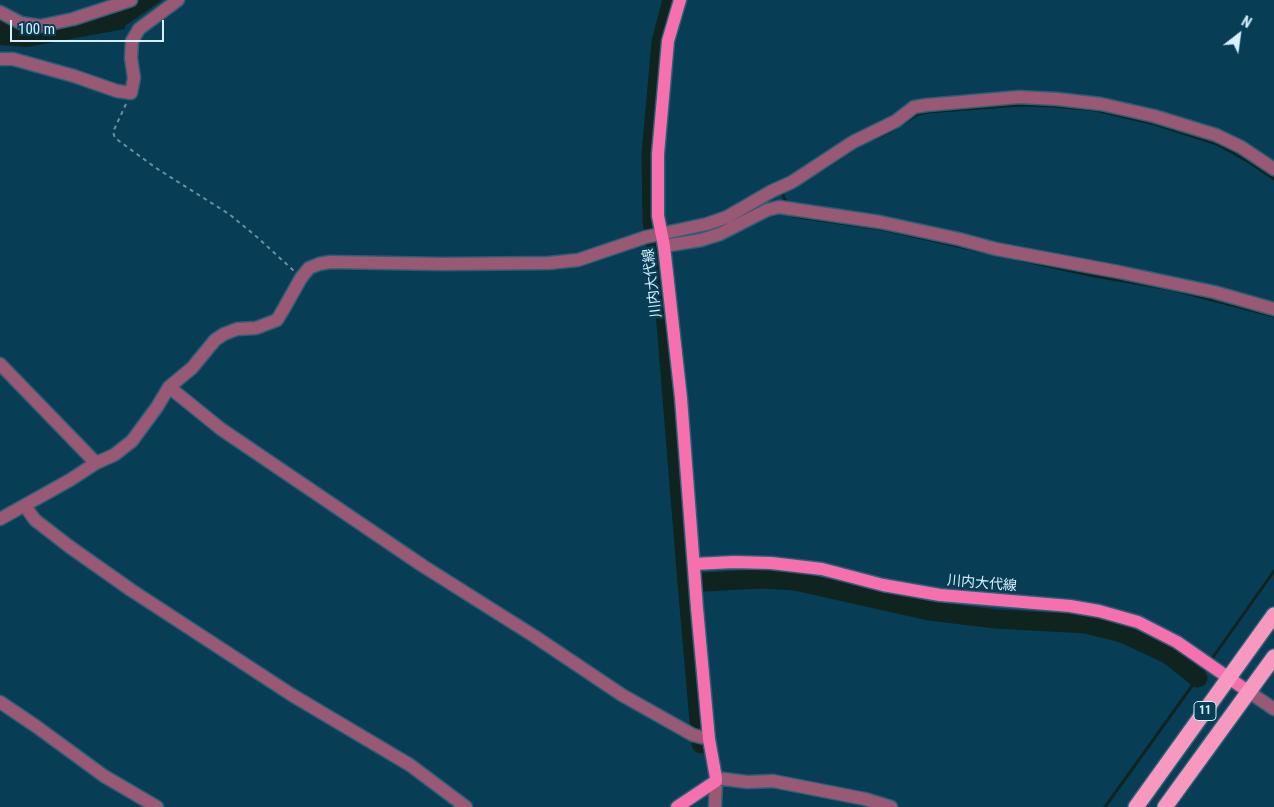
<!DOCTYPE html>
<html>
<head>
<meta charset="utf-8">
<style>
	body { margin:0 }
	#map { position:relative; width:1274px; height:807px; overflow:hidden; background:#073e56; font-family:"Roboto Condensed",sans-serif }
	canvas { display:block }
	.north { position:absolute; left:1214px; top:10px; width:50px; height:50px; -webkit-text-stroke:4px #073e56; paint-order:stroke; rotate:30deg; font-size:14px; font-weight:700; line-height:20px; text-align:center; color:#d6f0ff }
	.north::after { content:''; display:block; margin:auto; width:18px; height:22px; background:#d6f0ff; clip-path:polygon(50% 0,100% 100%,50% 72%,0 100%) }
	.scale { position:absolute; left:10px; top:20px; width:154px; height:22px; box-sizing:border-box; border:2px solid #d6f0ff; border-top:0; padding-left:6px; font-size:15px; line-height:18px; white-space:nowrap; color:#d6f0ff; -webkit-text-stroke:4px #073e56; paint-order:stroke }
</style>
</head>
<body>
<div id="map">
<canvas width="1274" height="807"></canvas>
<div class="north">N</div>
<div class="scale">100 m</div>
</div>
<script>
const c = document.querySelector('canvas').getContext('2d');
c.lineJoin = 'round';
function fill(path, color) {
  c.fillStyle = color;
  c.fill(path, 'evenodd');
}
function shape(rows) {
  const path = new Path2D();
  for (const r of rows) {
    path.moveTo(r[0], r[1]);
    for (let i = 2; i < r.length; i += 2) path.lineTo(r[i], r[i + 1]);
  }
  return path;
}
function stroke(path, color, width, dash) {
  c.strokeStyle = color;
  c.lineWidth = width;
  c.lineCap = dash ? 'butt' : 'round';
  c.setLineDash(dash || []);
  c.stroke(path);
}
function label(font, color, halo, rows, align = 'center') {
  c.font = font + ' "Roboto Condensed","Noto Sans JP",sans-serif';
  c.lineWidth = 5;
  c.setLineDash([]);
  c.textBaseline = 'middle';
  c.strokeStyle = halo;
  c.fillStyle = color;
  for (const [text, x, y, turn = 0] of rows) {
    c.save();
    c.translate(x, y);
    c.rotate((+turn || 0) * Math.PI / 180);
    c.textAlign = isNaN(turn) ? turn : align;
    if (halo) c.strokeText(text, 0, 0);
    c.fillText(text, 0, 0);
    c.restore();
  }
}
fill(shape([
	[138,0,162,0,125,26,125,29,27,47,0,45,0,19,17,29,31,31,46,31,93,20,132,5]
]), '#0f241e');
stroke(shape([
	[876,138,891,131,918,114,928,112,1019,105,1053,106,1095,110,1155,124,1217,144,1249,162,1274,179],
	[820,171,840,158],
	[782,193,787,204],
	[791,212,793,216,805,218,882,229,984,252],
	[706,231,721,227],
	[674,239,687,235],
	[1021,260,1094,276,1170,289,1274,316],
	[1211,660,1274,571],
	[1105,807,1207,665]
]), '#0f241e', 3);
stroke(shape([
	[672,0,661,42,651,154,652,221,664,299,687,583,761,579,795,581,929,611,996,619,1086,624,1122,633,1169,655,1198,678],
	[687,583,701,744]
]), '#0f241e', 19);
const minor = shape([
	[0,12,21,23,40,26,73,19,131,0],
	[0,59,13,59,74,76,117,91,131,93,134,78,131,58,132,41,139,29,178,0],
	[664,246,701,240,720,234,767,210,779,207,880,222,959,239,996,249,1119,272,1214,292,1274,309],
	[0,364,96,463],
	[169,387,221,429,423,566,534,636,622,695,693,735,709,739],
	[25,506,35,520,70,547,131,590,292,695,410,765,466,807],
	[0,519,70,480,96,463,114,455,132,441,157,407,169,387,192,368,215,340,224,334,237,329,256,328,277,320,283,310,301,278,309,268,319,264,330,262,443,264,549,263,578,260,646,237,707,224,727,217,772,191,792,182,853,142,896,121,914,107,927,105,1019,97,1057,99,1101,104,1154,116,1216,135,1241,147,1274,169],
	[1249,692,1274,709],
	[0,702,37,727,104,776,157,807],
	[716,778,747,782,773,781,865,799,891,807],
	[715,807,716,781]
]);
const major = shape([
	[694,564,734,562,771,563,822,569,883,585,940,595,1070,606,1099,611,1138,622,1177,642,1249,692],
	[677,807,716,781,716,778,709,739,697,608,681,398,664,246,658,216,658,154,668,41,680,0]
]);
const highway = shape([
	[1136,807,1274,615],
	[1165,807,1274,657]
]);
stroke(minor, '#2c5e74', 15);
stroke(major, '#2c5e74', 15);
stroke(highway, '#2c5e74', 18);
stroke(shape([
	[126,104,113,132,115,138,156,168,229,214,257,237,294,271]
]), '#6790a4', 2, [4, 4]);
stroke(minor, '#995873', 12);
stroke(major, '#f570ad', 12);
stroke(highway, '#f798bf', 15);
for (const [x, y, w] of [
	[1205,711,22]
]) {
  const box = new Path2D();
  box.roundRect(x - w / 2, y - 9.5, w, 19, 4);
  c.fillStyle = '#073e56';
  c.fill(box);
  stroke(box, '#d6f0ff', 1);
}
label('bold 12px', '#d6f0ff', null, [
	["11",1205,711]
]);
label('14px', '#d6f0ff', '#073e56', [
	["川内大代線",653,283,-97],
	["川内大代線",982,584,5]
]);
</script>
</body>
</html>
